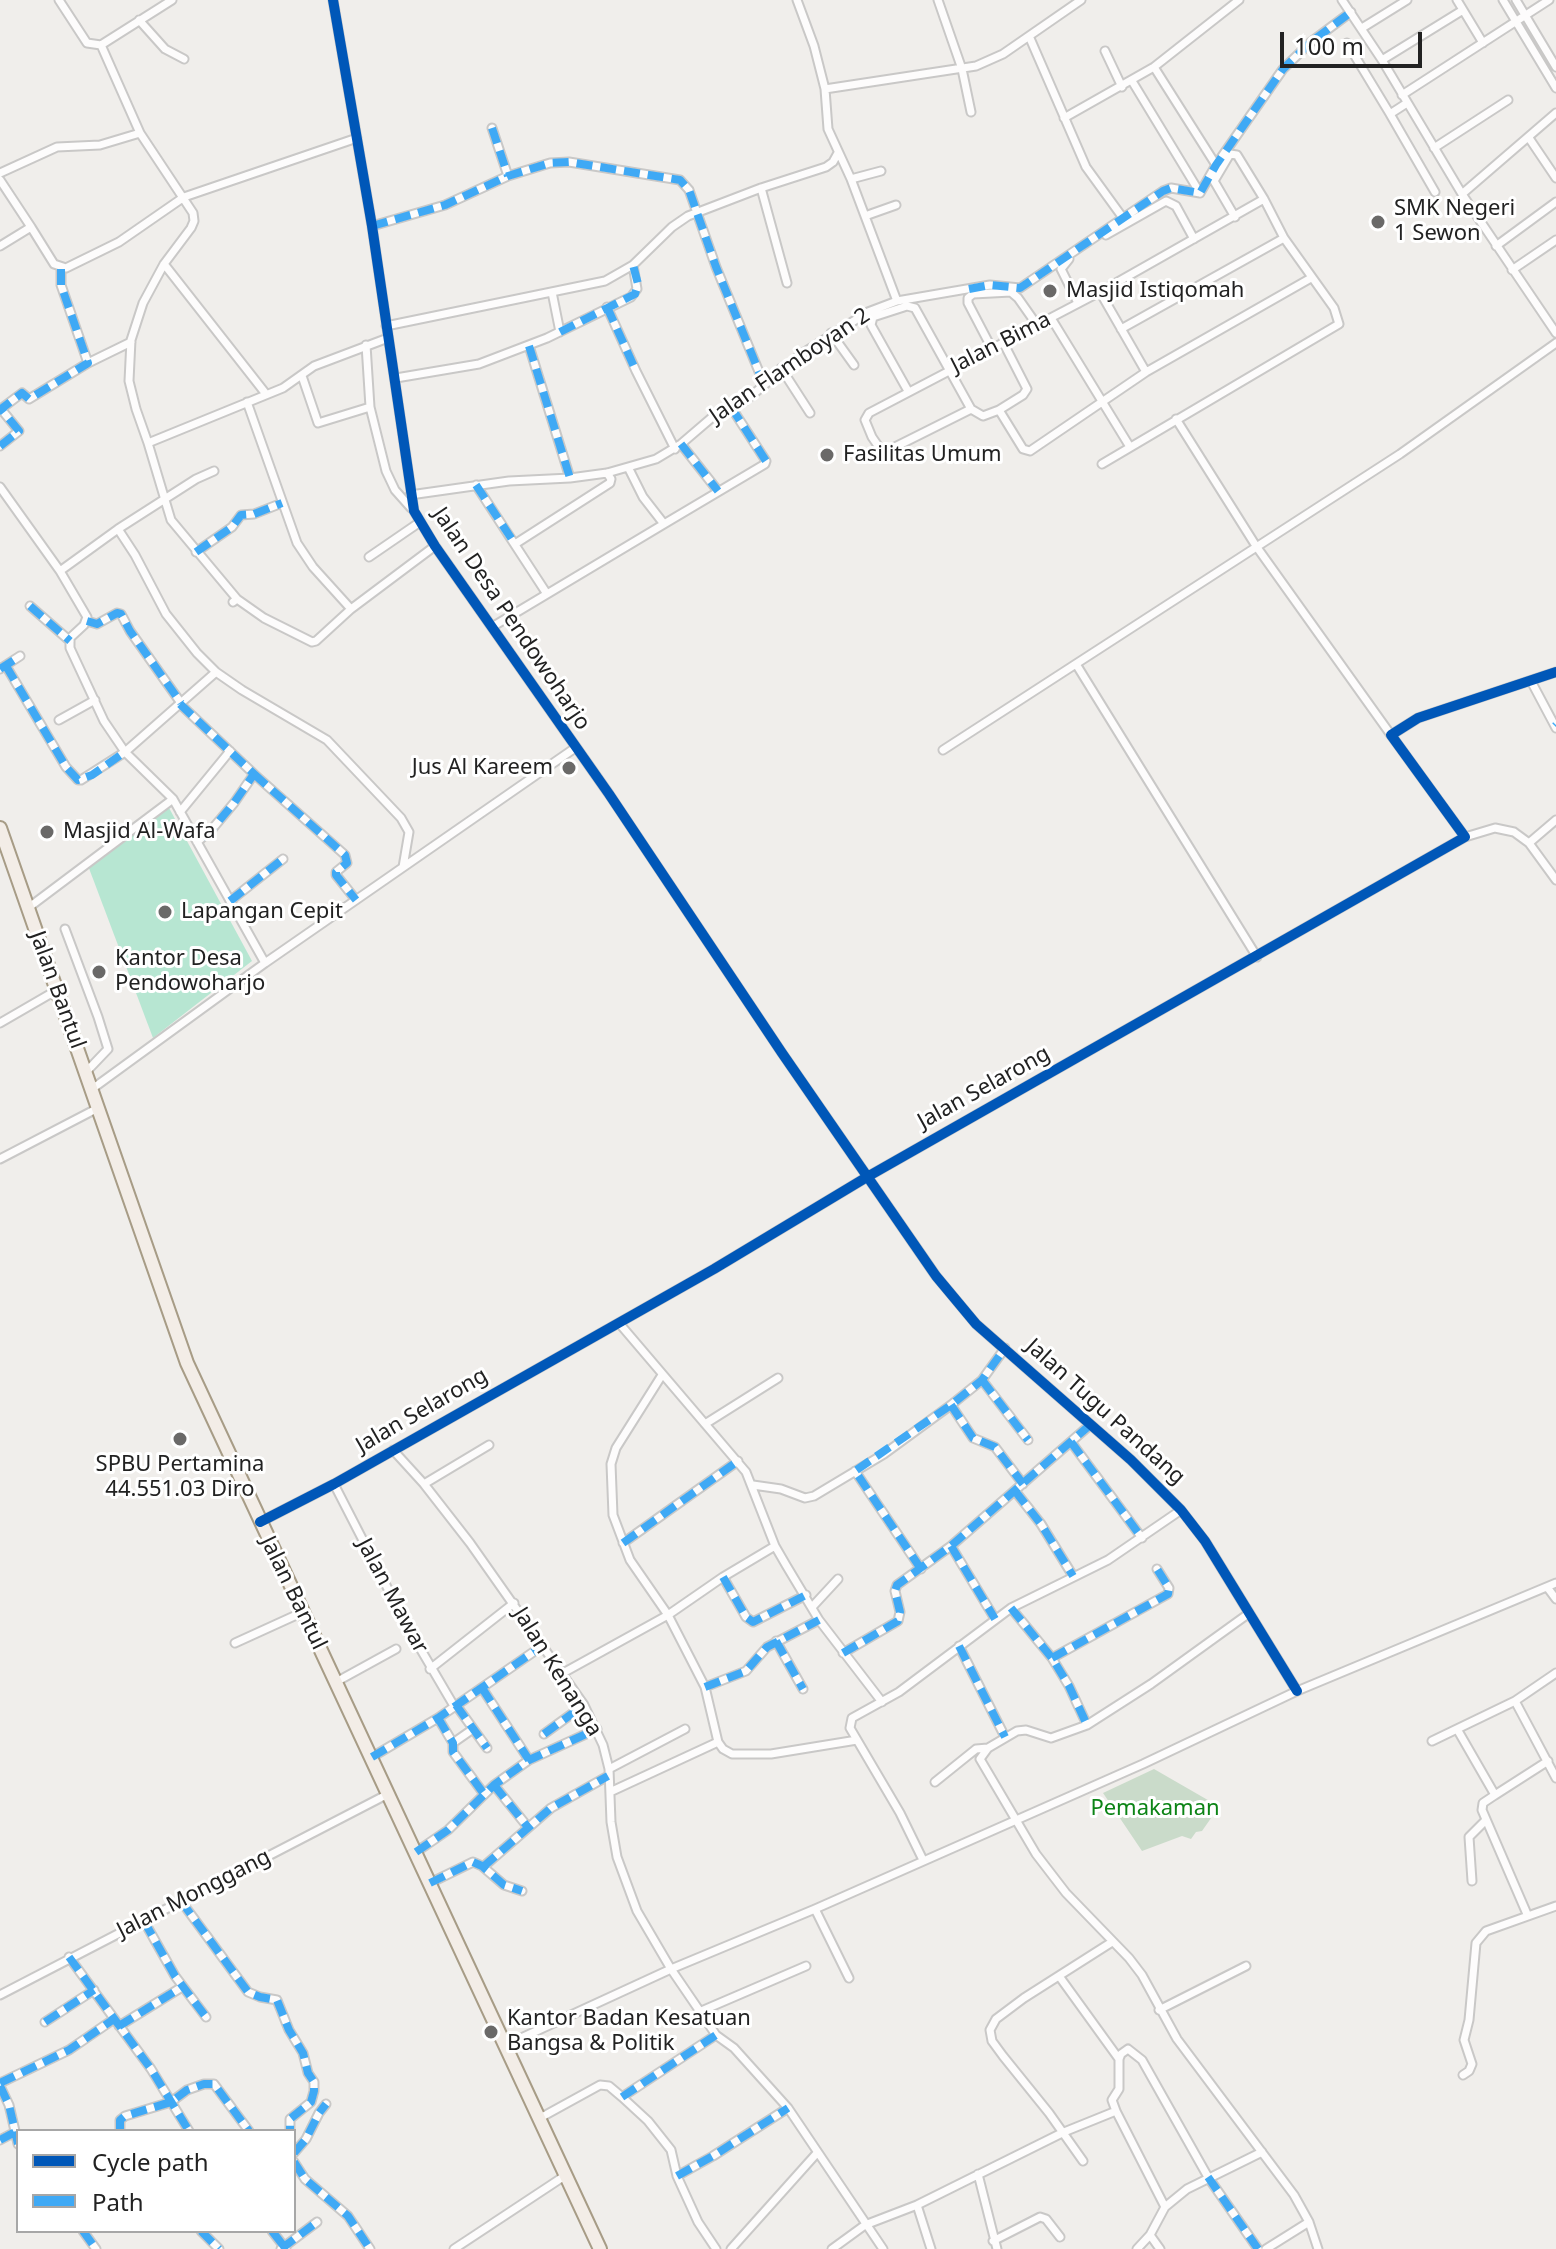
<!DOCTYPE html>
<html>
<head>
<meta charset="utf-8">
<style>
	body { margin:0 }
	#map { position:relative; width:1556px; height:2249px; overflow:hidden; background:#f0eeeb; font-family:"Noto Sans",sans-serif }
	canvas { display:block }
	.legend { position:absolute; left:16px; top:2129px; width:280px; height:104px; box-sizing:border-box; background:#fff; border:2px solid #a7a7a7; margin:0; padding:10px 14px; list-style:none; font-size:24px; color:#222 }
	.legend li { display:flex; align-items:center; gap:16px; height:40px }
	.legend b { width:40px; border:2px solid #a7a7a7 }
	.scale { position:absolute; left:1280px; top:32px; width:142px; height:36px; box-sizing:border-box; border:4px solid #222; border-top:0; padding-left:10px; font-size:24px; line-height:28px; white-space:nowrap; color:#222; -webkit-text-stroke:6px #fff; paint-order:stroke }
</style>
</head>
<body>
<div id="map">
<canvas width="1556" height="2249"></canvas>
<ul class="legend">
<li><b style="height:10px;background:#0057b8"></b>Cycle path</li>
<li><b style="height:10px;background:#3fa9f5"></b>Path</li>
</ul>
<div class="scale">100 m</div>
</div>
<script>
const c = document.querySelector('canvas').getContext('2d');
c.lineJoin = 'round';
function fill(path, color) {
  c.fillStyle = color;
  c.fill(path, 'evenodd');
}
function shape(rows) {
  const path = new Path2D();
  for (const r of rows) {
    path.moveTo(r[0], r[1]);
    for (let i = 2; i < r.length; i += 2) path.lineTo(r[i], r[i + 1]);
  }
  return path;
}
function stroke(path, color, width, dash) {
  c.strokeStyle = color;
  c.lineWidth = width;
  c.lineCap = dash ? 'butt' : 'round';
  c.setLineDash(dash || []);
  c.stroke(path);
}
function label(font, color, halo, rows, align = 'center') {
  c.font = font + ' "Noto Sans",sans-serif';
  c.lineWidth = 6;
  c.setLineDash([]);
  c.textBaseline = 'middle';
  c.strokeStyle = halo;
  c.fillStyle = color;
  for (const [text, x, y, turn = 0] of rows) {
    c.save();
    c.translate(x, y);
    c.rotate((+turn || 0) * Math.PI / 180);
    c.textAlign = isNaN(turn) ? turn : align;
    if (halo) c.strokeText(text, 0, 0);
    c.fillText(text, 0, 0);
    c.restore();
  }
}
fill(shape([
	[1154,1769,1213,1803,1216,1811,1202,1831,1196,1832,1191,1839,1182,1836,1142,1851,1103,1793]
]), '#cadbca');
fill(shape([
	[168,806,252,961,153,1038,87,863]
]), '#b7e6d2');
const minor = shape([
	[59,0,87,43,101,45],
	[333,0,372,226,414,511,435,546,609,794,782,1053,936,1276,976,1324,1131,1460,1181,1510,1205,1541,1297,1691],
	[797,0,814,46,825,89],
	[938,0,962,69,971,112],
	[1342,0,1382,60,1462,194,1556,333],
	[1457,0,1483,43],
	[1503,0,1556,88],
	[1516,0,1556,67],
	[139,20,165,49,184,59],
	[1362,28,1407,0],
	[1029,36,1086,167,1123,218],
	[1347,43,1390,114,1407,103],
	[1105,51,1122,87],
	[1382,60,1463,10],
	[1154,67,1216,165],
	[1132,81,1200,193],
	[1402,95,1549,0],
	[1390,114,1435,192],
	[1064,118,1154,67,1239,0],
	[492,128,508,176],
	[1529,138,1556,178],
	[1434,148,1508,100],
	[0,173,57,147,100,145,140,133],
	[851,179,881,171],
	[0,180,31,227],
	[761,188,787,283],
	[1200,193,1216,165,1283,69,1311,42,1351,12],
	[1462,194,1556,113],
	[865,216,896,205],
	[1235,217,1214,181,1230,154,1237,155,1264,199],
	[372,226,445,205,508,176,550,163,569,162,680,180,689,190,716,267,764,384],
	[1106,235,1166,201,1176,206,1194,239],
	[0,246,31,227,54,264,66,268,119,242,184,197,357,138],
	[1496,246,1556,202],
	[1069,259,1061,269,1078,303],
	[164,264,266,394],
	[61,268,61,285,88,363],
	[1512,270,1556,240],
	[552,292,560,332],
	[1100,292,1146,372],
	[897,301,851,179,828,129,825,89,976,66,1003,54,1081,0],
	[607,307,636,371,675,449],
	[1051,318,1130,447],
	[386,326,605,281,633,265,672,227,688,216,761,188,826,167,833,162,838,153],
	[1121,329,1284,238],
	[831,333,854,365],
	[366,345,370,407,386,471,395,490,411,508],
	[529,346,570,478],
	[991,347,968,303,968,298,973,294,1011,292,1018,298,1037,325],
	[781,368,810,413],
	[302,376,318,423,370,407],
	[396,378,479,364,547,338,631,297,637,289,633,265],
	[908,391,871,325,873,317,907,306,915,308,971,409,983,416,999,410,1023,395,1027,389,1003,342],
	[247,402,297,543,313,567,351,609],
	[971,409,883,453,872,437,865,420,869,413,1100,292,1264,199,1284,238,1334,308,1339,324,1102,464],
	[999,410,1023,449,1030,451,1146,372,1311,278],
	[1176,419,1256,546,1391,735],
	[148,443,136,409,129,381,131,340,143,303,164,264,191,228,194,221,193,213,140,133,101,45,172,0],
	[681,444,718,491],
	[0,446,19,431,1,409,22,393,29,399,88,363,131,342],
	[476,485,547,594],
	[0,487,60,571,87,617,84,625,70,638,70,648,104,721,125,752,173,799,265,963],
	[410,495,509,481,570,478,607,473,656,459,681,444,716,414,745,401,800,355,868,312,897,301,990,285,1020,288,1163,191,1171,188,1200,193],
	[664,524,765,464,766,461,731,407],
	[118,529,135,555,166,614,197,653,216,672,242,690,327,740,401,818,409,832,403,867],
	[515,544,610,483,611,479,607,473],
	[196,552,232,527,241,515,254,514,282,503],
	[369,557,420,522],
	[60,571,118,529,196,479,214,471],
	[237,599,171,520,148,443,283,388,314,366,388,338],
	[233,602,237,599,264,618,312,642,316,641,351,609,435,546],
	[30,606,70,641],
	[87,621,97,624,117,613,121,614,130,631,181,703],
	[492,627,664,524,643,497,629,469],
	[1076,664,1257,957],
	[6,666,66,767,78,780,81,780,125,752,216,672],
	[0,669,20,656],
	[1531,681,1556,728],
	[180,704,254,774,234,803,213,828,197,842],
	[59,720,95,700],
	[943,750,1400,454,1556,343],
	[254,774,345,855,347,863,336,872,336,875,356,900],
	[180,812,230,751],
	[1465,837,1495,828,1514,832,1529,843,1556,880],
	[1529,843,1556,820],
	[230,901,283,859],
	[28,908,173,799],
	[65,929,98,1017,108,1049,86,1072],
	[0,1023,57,990],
	[92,1089,265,963,575,748],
	[0,1159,98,1108],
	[619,1323,746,1472,775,1546,786,1565,819,1620,882,1702],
	[662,1375,616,1448,611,1464,613,1515,630,1560,668,1615,705,1687,718,1742,723,1749,732,1754,771,1754,857,1740],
	[982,1380,1028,1440],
	[951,1405,973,1438,995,1447,1023,1484],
	[705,1424,778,1378],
	[1071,1442,1142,1538],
	[393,1450,424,1484,470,1543,584,1705,603,1745,609,1769,611,1822,617,1857,637,1911,671,1969,716,2035,734,2048,788,2108,883,2249],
	[855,1471,921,1569],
	[334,1484,407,1626,454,1706],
	[424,1484,489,1445],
	[753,1485,781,1489,805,1498,814,1496,884,1454,951,1405,982,1380,1005,1348],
	[1015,1491,1041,1524,1073,1576],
	[260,1522,334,1484,714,1269,867,1177,1465,837,1391,735,1418,718,1556,672],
	[623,1543,738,1461],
	[951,1546,995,1619],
	[723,1577,746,1617,753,1622,806,1595],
	[1547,1587,1556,1599],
	[813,1606,838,1579],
	[1011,1608,1052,1658,1069,1686,1087,1725],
	[1248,1614,1151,1684,1087,1725,1051,1738,1026,1730,1017,1731,988,1748,980,1759,1036,1854,1066,1893,1129,1958,1142,1975,1177,2039,1294,2195,1309,2222,1318,2249],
	[776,1641,803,1689],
	[235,1643,303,1612],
	[959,1646,1005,1737],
	[843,1653,898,1621,900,1612,895,1591,897,1585,951,1546,1090,1425],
	[1052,1658,1168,1594,1169,1588,1157,1569],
	[430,1669,514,1603],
	[563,1673,668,1615,723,1577,775,1546],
	[1556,1673,1515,1701,1556,1778],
	[336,1682,396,1649],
	[705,1687,746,1671,767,1647,819,1620],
	[482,1688,529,1760],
	[456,1705,487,1748],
	[438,1718,453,1743,453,1752,484,1794],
	[1457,1729,1495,1795,1483,1803,1482,1810,1527,1914],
	[544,1734,584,1705],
	[1432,1741,1515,1701],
	[453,1743,473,1729],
	[372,1757,438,1718,542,1646],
	[609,1769,685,1729],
	[935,1782,976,1749,988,1748],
	[494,1785,527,1826],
	[610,1792,718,1742],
	[1495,1795,1548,1761],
	[416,1852,448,1830,494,1785,529,1760,597,1729],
	[923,1860,900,1813,850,1728,852,1718,899,1692,1011,1608,1108,1560,1181,1510],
	[483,1867,551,1808,608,1776],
	[1472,1881,1469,1837,1486,1820],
	[430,1883,473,1862,482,1866,504,1885,522,1891],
	[181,1901,248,1992,260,1997,277,2000,289,2030,303,2053,308,2073,314,2082,314,2091,311,2102,290,2119,290,2131],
	[815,1909,849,1978],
	[144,1921,175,1976,206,2017],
	[69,1957,151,2069,189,2131],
	[1059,1976,1119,2059],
	[0,1995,388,1794],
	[1159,2010,1246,1966],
	[699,2012,806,1966],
	[45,2022,94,1990],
	[119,2026,182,1987],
	[506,2045,671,1969,815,1909,1143,1764,1297,1691,1556,1583],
	[1463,2075,1469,2071,1472,2064,1464,2040,1469,2020,1476,1943,1486,1931,1556,1906],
	[0,2083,69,2050,114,2019],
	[0,2086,9,2105,18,2144],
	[622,2097,716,2035],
	[1116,2111,1165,2207],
	[540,2118,600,2085,609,2086,622,2097,648,2121,671,2150,677,2176,698,2222,716,2249],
	[120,2131,120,2120,125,2116,171,2102,187,2090,204,2084,214,2084,249,2131],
	[0,2140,15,2132],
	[294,2153,306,2139,319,2113,326,2104],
	[1083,2161,1049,2113,1003,2056,992,2041,990,2030,996,2019,1024,1998,1112,1942],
	[294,2162,305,2179,348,2216,370,2249],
	[978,2174,997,2249],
	[677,2176,713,2156,788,2108],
	[917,2205,931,2249],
	[83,2231,96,2249],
	[201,2231,219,2249],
	[272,2231,286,2249],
	[1150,2235,1160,2249],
	[993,2241,1040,2217,1046,2219,1060,2237],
	[281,2249,317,2222],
	[454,2249,566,2175],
	[731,2249,817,2153],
	[832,2249,865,2225,917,2205,1064,2132,1116,2111,1112,2100,1119,2089,1119,2059,1121,2054,1128,2049,1142,2060,1208,2177,1258,2249],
	[1137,2249,1150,2235,1165,2207,1187,2189,1262,2152],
	[1266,2249,1309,2222]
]);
const primary = shape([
	[0,828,187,1363,600,2249]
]);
stroke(minor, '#c9c8c7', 11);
stroke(primary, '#a79c86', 16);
stroke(minor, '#fdfcfc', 7);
stroke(primary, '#f3ede7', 12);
stroke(shape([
	[492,128,508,176],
	[372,226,445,205,508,176,550,163,569,162,680,180,689,190,716,267,764,384],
	[969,289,990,285,1020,288,1163,191,1171,188,1200,193,1216,165,1283,69,1311,42,1351,12],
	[607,307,636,371],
	[560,332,635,294,638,284,633,265],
	[529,346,570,478],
	[731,407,766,461],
	[681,444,718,491],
	[0,446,19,431,1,409,22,393,29,399,88,363,61,285,61,268],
	[476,485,515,544],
	[196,552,232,527,241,515,254,514,282,503],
	[30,606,70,641],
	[87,621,97,624,117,613,121,614,130,631,181,703],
	[6,666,66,767,78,780,92,775,125,752],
	[0,669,20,656],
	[180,704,254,774,234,803,213,828,197,842],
	[1555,726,1556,725],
	[254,774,345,855,347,863,336,872,336,875,356,900],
	[230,901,283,859],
	[982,1380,1028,1440],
	[951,1405,973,1438,995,1447,1023,1484],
	[1071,1442,1142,1538],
	[1015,1491,1041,1524,1073,1576],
	[623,1543,738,1461],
	[951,1546,995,1619],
	[921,1569,855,1471,951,1405,982,1380,1005,1348],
	[723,1577,746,1617,753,1622,806,1595],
	[1011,1608,1052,1658,1069,1686,1087,1725],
	[776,1641,803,1689],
	[959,1646,1005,1737],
	[843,1653,898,1621,900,1612,895,1591,897,1585,951,1546,1090,1425],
	[1052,1658,1168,1594,1169,1588,1157,1569],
	[705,1687,746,1671,767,1647,819,1620],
	[482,1688,529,1760],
	[456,1705,487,1748],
	[438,1718,453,1743,453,1752,484,1794],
	[544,1734,584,1705],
	[372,1757,438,1718,542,1646],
	[494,1785,527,1826],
	[416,1852,448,1830,494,1785,529,1760,597,1729],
	[483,1867,551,1808,608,1776],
	[430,1883,473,1862,482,1866,504,1885,522,1891],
	[181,1901,248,1992,260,1997,277,2000,289,2030,303,2053,308,2073,314,2082,314,2091,311,2102,290,2119,290,2131],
	[144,1921,175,1976,206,2017],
	[69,1957,151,2069,189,2131],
	[45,2022,94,1990],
	[119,2026,182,1987],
	[0,2083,69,2050,114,2019],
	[0,2086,9,2105,18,2144],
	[622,2097,716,2035],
	[120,2131,120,2120,125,2116,171,2102,187,2090,204,2084,214,2084,249,2131],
	[0,2140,15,2132],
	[294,2153,306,2139,319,2113,326,2104],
	[294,2162,305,2179,348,2216,370,2249],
	[677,2176,713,2156,788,2108],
	[1208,2177,1258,2249],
	[83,2231,96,2249],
	[201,2231,219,2249],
	[272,2231,286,2249],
	[281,2249,317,2222]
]), '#3fa9f5', 8, [16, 8]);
stroke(shape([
	[333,0,372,226,414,511,435,546,609,794,782,1053,936,1276,976,1324,1131,1460,1181,1510,1205,1541,1297,1691],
	[260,1522,334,1484,714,1269,867,1177,1465,837,1391,735,1418,718,1556,672]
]), '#0057b8', 10);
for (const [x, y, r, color] of [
	[1378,222,8,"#6a6968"],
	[1050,291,8,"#6a6968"],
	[827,455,8,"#6a6968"],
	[569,768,8,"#6a6968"],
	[47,832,8,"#6a6968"],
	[165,912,8,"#6a6968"],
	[99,972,8,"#6a6968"],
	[180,1439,8,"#6a6968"],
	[491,2032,8,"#6a6968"]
]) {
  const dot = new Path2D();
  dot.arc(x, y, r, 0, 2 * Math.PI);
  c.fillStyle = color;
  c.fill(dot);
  stroke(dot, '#fff', 3);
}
label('22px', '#222', '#fff', [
	["SMK Negeri",1394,209],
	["1 Sewon",1394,234],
	["Masjid Istiqomah",1066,291],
	["Fasilitas Umum",843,455],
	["Jus Al Kareem",553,768,"right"],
	["Masjid Al-Wafa",63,832],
	["Lapangan Cepit",181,912],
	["Kantor Desa",115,959],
	["Pendowoharjo",115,984],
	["SPBU Pertamina",180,1465,"center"],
	["44.551.03 Diro",180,1490,"center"],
	["Kantor Badan Kesatuan",507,2019],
	["Bangsa & Politik",507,2044]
], 'left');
label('22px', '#222', '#fff', [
	["Jalan Bima",1001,343,-27],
	["Jalan Flamboyan 2",790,366,-34],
	["Jalan Desa Pendowoharjo",511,619,56],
	["Jalan Bantul",57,990,70],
	["Jalan Selarong",984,1088,-29],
	["Jalan Selarong",422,1411,-30],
	["Jalan Tugu Pandang",1105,1412,42],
	["Jalan Bantul",293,1593,64],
	["Jalan Mawar",392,1596,62],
	["Jalan Kenanga",557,1672,58],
	["Jalan Monggang",194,1894,-27]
]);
label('22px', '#0c8416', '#fff', [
	["Pemakaman",1155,1809]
]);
</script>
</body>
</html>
